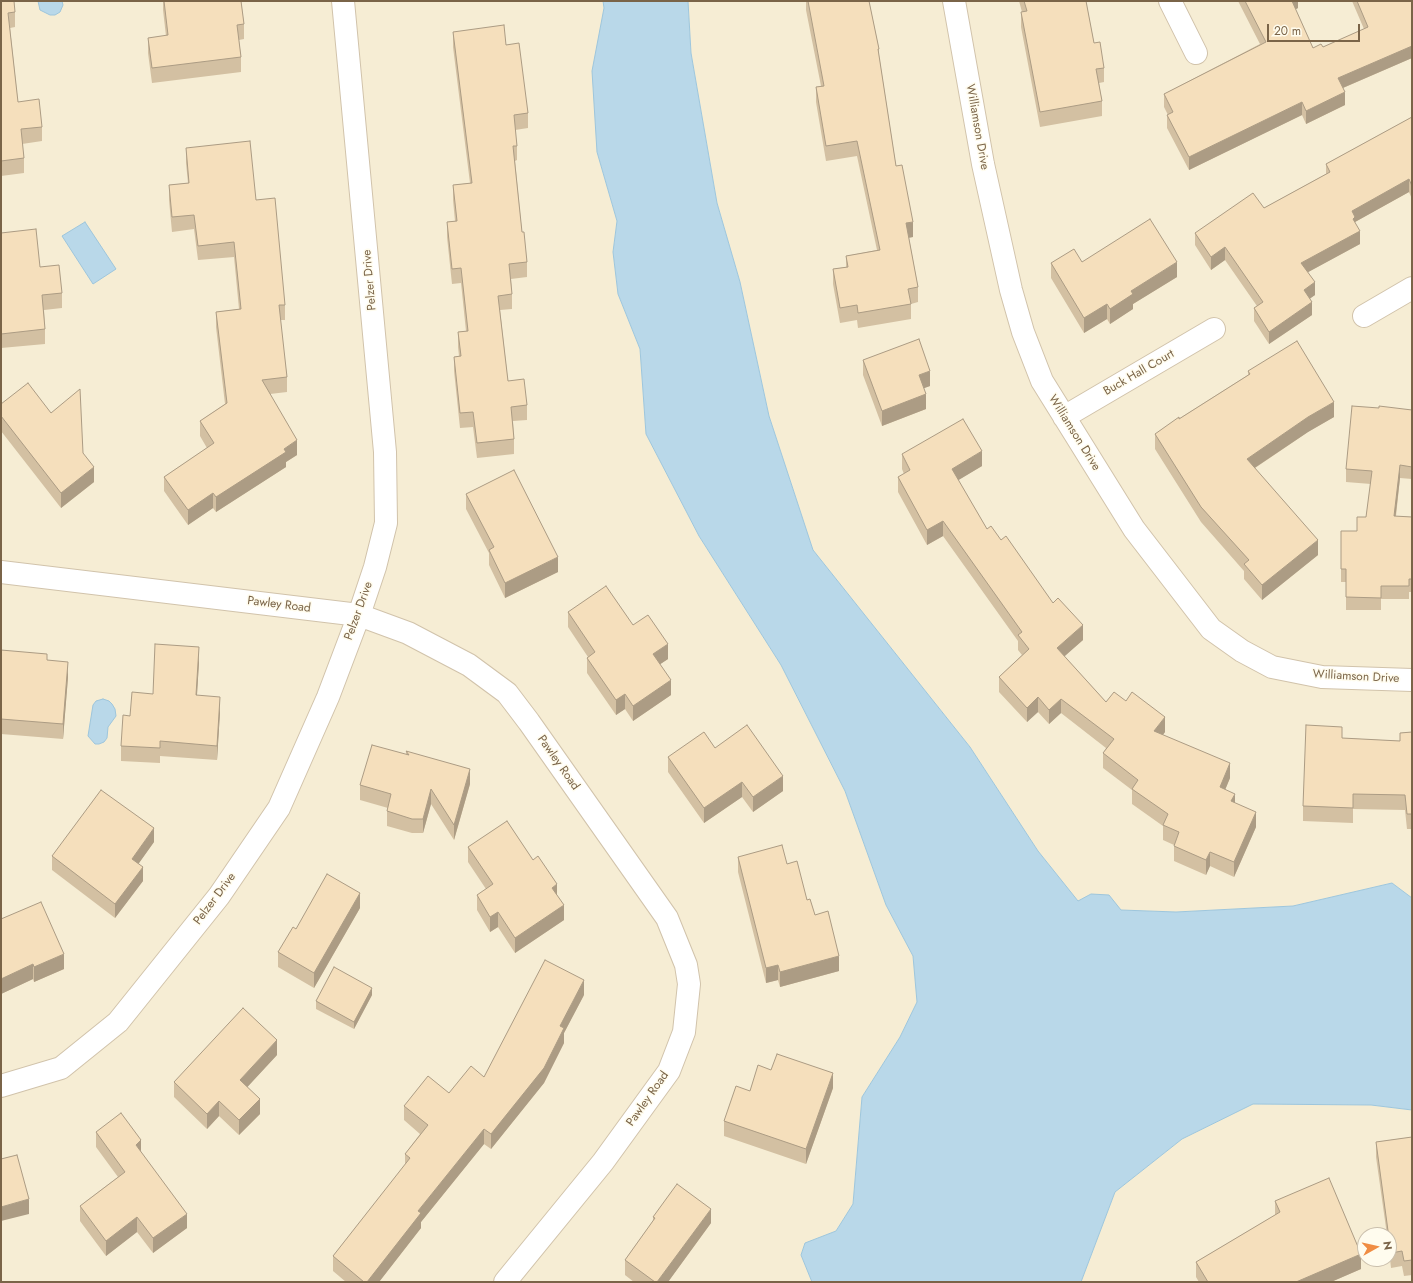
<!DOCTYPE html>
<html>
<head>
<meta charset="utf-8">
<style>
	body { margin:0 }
	#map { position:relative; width:1413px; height:1283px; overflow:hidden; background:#fefae6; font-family:Jost,sans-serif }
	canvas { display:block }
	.frame { position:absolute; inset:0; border:2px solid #7a6448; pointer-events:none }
	.north { position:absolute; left:1357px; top:1227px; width:40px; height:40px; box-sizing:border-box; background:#fffcee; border:1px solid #cabfac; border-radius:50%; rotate:82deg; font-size:11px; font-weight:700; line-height:16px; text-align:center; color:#7a6448 }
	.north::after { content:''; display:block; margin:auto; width:14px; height:18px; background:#f08d43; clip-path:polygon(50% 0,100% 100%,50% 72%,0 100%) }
	.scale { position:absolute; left:1267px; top:24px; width:93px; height:18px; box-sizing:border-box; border:2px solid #7a6448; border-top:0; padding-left:5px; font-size:12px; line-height:14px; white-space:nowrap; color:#7a6448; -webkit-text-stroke:3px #fffcee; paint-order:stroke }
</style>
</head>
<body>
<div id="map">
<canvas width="1413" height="1283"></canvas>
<div class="frame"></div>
<div class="north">N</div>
<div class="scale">20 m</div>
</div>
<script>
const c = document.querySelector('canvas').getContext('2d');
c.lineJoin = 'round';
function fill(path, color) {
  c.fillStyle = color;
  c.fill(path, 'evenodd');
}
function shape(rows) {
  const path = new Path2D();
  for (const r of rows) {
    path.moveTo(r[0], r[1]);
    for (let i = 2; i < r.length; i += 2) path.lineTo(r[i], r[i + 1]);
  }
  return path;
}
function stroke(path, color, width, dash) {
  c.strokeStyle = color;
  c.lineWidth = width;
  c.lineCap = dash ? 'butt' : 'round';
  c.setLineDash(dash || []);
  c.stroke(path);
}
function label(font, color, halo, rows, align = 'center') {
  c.font = font + ' Jost,sans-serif';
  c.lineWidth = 3;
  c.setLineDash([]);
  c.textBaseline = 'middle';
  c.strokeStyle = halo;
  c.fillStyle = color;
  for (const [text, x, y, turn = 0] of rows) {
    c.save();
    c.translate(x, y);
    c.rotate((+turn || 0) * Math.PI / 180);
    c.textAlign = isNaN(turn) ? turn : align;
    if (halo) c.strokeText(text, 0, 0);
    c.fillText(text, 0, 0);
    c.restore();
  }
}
fill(shape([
	[1,1,603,1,604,8,597,152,617,221,613,252,618,294,640,349,646,434,699,536,781,665,845,791,886,905,913,956,917,1002,900,1037,862,1097,853,1204,836,1231,805,1244,801,1255,812,1282,1,1282],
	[688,1,1412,1,1412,898,1392,883,1293,906,1176,912,1121,910,1091,894,1078,902,1038,851,970,747,813,550,769,416,740,282,717,203,691,53],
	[1253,1104,1371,1105,1412,1110,1412,1282,1081,1282,1115,1192,1182,1139],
	[1365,1235,1389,1235,1389,1259,1365,1259]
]), '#f6edd4');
const water = shape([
	[38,1,62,1,63,5,60,12,55,15,50,15,40,10,38,1],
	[603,1,688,1,691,53,717,203,740,282,769,416,813,550,970,747,1038,851,1078,901,1091,894,1109,895,1121,910,1176,912,1293,906,1392,883,1412,898,1412,1110,1371,1105,1253,1104,1182,1139,1115,1192,1081,1282,812,1282,801,1255,805,1243,836,1231,853,1204,862,1097,900,1037,917,1002,913,956,886,905,845,791,781,665,699,536,646,434,640,349,618,294,613,252,617,221,597,152,592,71,604,8,603,1],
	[85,222,116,269,93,284,62,236,85,222],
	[103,699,109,701,112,704,115,709,116,716,108,727,107,738,104,742,99,744,95,744,88,736,93,705,96,701,103,699]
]);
fill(water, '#b9d8e9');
stroke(water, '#9ec6dc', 1);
const minor = shape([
	[954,1,983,164,1011,290,1023,332,1042,381,1134,529,1211,629,1242,651,1272,667,1322,677,1412,680],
	[1170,1,1196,53],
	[1364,316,1412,288],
	[1064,417,1214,329],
	[1,572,359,615,408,633,469,665,507,693,529,722,667,918,686,965,689,984,684,1032,669,1071,603,1162,505,1282],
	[1,1086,61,1068,118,1022,219,896,279,808,328,697,359,615,375,567,386,523,385,452,343,1]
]);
stroke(minor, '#d1c3ab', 24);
stroke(minor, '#fff', 22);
fill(shape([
	[1,1,15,12,15,27,10,28,18,102,42,127,42,141,22,144,24,158,24,173,1,176],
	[163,1,241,1,244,24,244,39,239,40,241,57,241,72,152,83,148,53,148,38,166,36,163,10],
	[806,1,869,1,879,49,879,55,896,166,913,237,909,238,918,287,918,302,911,304,911,319,858,328,857,320,840,323,833,284,833,269,846,267,846,256,877,250,857,156,826,161,816,102,816,87,821,86,806,10],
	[1019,1,1086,1,1094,43,1104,68,1104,82,1099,83,1102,101,1102,116,1040,127,1021,27,1021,12,1022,12],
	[1238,1,1298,1,1298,8,1295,9,1313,48,1323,47,1364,29,1352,1,1412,1,1412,58,1343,88,1345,105,1306,124,1302,115,1189,170,1167,128,1167,115,1168,115,1164,107,1164,94,1260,44],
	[453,32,506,45,528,113,528,128,515,130,517,146,517,160,515,161,522,232,527,262,527,277,511,279,512,294,512,309,500,310,508,381,527,405,527,420,513,421,514,439,514,454,477,458,473,427,460,428,454,371,454,357,459,356,458,347,458,332,466,331,461,283,452,284,447,237,447,222,455,221,453,200,453,185,470,183,453,47],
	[1412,117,1412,199,1409,192,1355,222,1360,244,1308,272,1315,295,1310,298,1312,315,1269,344,1254,321,1254,308,1257,306,1225,260,1211,270,1195,245,1195,233,1264,208,1326,174,1326,164],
	[186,148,256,200,285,305,285,320,280,320,287,377,287,392,270,394,297,455,286,462,286,467,216,512,213,508,188,525,164,491,164,477,207,448,200,436,200,421,225,404,216,327,216,312,239,309,234,257,198,260,194,229,172,232,169,200,169,185,188,183,186,163],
	[1,233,40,267,62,293,62,308,44,310,45,329,45,344,1,348],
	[1082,262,1177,277,1133,304,1133,309,1110,324,1107,319,1084,333,1051,278,1051,263],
	[863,360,930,386,924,388,926,409,882,426,863,375],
	[1248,371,1334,417,1308,432,1255,468,1318,555,1262,600,1244,579,1244,571,1201,522,1155,449,1155,434,1248,375],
	[1,404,51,413,94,482,61,508,1,431],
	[1379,408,1412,410,1412,479,1400,478,1396,516,1412,517,1412,592,1409,592,1409,599,1381,599,1381,610,1346,610,1346,582,1341,582,1341,531,1357,531,1366,517,1371,484,1346,482,1346,469],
	[902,454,982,466,958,480,987,529,1001,540,1083,640,1064,656,1106,702,1165,732,1163,735,1230,778,1225,790,1235,803,1256,827,1234,877,1210,866,1206,875,1174,861,1174,845,1163,840,1163,826,1132,804,1132,790,1103,768,1103,753,1106,748,1061,713,1049,724,1038,712,1027,722,999,692,999,677,1022,655,1018,650,1018,641,943,536,927,545,898,492,898,477,904,474,902,469],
	[466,494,558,572,505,598,489,565,489,553,466,509],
	[568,612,633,625,668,659,660,664,671,695,633,721,625,709,616,715,587,673,587,658,588,657,568,627],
	[1,647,1,650,47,660,68,677,63,739,1,734],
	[199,662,197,695,220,712,217,760,160,756,160,763,121,761,121,746,153,694],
	[1412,732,1412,829,1407,829,1405,810,1353,809,1353,823,1303,821,1303,806,1342,738,1400,741,1400,733],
	[715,748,783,791,753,812,742,797,704,823,668,772,668,757],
	[406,751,470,784,454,840,431,804,423,833,412,833,387,826,387,811,388,808,360,800,360,785,406,755],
	[154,842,138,864,143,881,115,918,52,870,52,856],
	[468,847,533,860,557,896,564,920,515,953,498,927,490,932,477,910,477,895,486,889,468,862],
	[738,857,787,864,815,915,839,971,780,987,778,980,766,983,738,872],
	[360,908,314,988,278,967,278,952,296,929],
	[1,919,64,969,34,982,33,979,1,994],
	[372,995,354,1029,316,1009,316,1001],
	[584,995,564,1033,564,1043,544,1083,491,1149,484,1144,421,1222,421,1228,379,1282,346,1282,333,1271,333,1256,405,1166,405,1154,420,1134,404,1120,404,1106,449,1093,484,1077],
	[277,1055,247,1087,260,1114,239,1135,219,1116,207,1129,174,1097,174,1082],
	[833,1088,806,1164,724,1136,724,1121,750,1091],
	[96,1132,141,1152,187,1228,153,1253,137,1232,106,1256,80,1221,80,1206,118,1177,96,1147],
	[1412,1137,1412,1275,1404,1276,1402,1266,1391,1268,1389,1250,1389,1235,1387,1235,1376,1157,1376,1142],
	[1275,1201,1361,1269,1331,1282,1199,1282,1196,1277,1196,1262,1275,1215],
	[653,1217,711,1223,668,1282,634,1282,625,1275,625,1260,653,1221]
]), '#d3c0a2');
fill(shape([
	[1291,1,1298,1,1298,8,1291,12],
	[1412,46,1412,58,1338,90,1338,78],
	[1345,92,1345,105,1306,124,1306,111],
	[1302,102,1302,115,1189,170,1189,157],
	[1409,179,1409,192,1355,222,1355,230,1353,232,1352,211],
	[913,222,913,237,906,238,906,223],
	[1360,231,1360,244,1301,276,1301,263],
	[1225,247,1225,260,1211,270,1211,257],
	[1177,262,1177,277,1133,304,1133,309,1110,324,1110,309,1131,291],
	[1315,282,1315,295,1304,303,1304,290],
	[1312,302,1312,315,1269,344,1269,332],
	[1107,304,1107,319,1084,333,1084,318],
	[930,371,930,386,919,390,919,375],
	[926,394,926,409,882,426,882,411],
	[1334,402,1334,417,1308,432,1247,473,1247,459,1308,417],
	[297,440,297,455,286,462,286,467,216,512,216,497],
	[982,451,982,466,952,484,952,469],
	[1400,465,1400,478,1394,529,1394,516],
	[94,467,94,482,61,508,61,493],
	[213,493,213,508,188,525,188,510],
	[943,521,943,536,927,545,927,530],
	[1318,540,1318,555,1262,600,1262,585],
	[558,557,558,572,505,598,505,583],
	[1083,625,1083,640,1057,663,1057,648],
	[668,644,668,659,653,669,653,654],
	[199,647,199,662,196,710,196,695],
	[68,662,68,677,63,739,63,724],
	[671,680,671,695,633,721,633,706],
	[625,694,625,709,616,715,616,700],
	[220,697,220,712,217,760,217,746],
	[1038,697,1038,712,1027,722,1027,708],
	[1061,699,1061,713,1049,724,1049,710],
	[1165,717,1165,732,1154,746,1154,731],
	[1230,763,1230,778,1220,802,1220,787],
	[470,769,470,784,454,840,454,825],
	[783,776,783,791,753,812,753,797],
	[742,782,742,797,704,823,704,808],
	[431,789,431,804,423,833,423,819],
	[1235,794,1235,809,1231,801],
	[1256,812,1256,827,1234,877,1234,862],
	[154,828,154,842,132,873,132,859],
	[1210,852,1210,866,1206,875,1206,860],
	[143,867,143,881,115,918,115,904],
	[557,884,557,899,552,888],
	[360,893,360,908,314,988,314,973],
	[564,905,564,920,515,953,515,938],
	[498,912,498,927,490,932,490,917],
	[64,954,64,969,34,982,34,967],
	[839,956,839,971,780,987,780,972],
	[33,964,33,979,1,994,1,979],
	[778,965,778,980,766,983,766,968],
	[584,980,584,995,564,1033,564,1043,544,1083,491,1149,491,1134,560,1026],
	[372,988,372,995,354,1029,354,1022],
	[277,1040,277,1055,240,1095,240,1080],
	[833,1073,833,1088,806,1164,806,1149],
	[260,1099,260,1114,239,1135,239,1120],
	[219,1101,219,1116,207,1129,207,1114],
	[484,1129,484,1144,421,1222,421,1228,379,1282,367,1282,418,1211],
	[141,1140,141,1155,136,1145],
	[29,1199,29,1214,1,1221,1,1207],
	[711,1209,711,1223,668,1282,657,1282],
	[187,1214,187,1228,153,1253,153,1238],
	[137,1217,137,1232,106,1256,106,1241],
	[1361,1254,1361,1269,1331,1282,1296,1282]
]), '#ac9c84');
const building = shape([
	[1,1,14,1,15,12,8,13,18,102,39,99,42,127,21,129,24,158,1,161,1,1],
	[164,1,241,1,244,24,237,25,241,57,152,68,148,38,168,35,164,1],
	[808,1,869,1,879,49,878,49,896,166,902,165,913,222,906,223,918,287,908,289,911,304,858,313,857,305,840,308,833,269,848,267,846,256,880,250,857,141,826,146,816,87,824,86,808,1],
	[1024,1,1086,1,1094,43,1100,42,1104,68,1096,69,1102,101,1040,112,1021,12,1027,11,1024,1],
	[1245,1,1292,1,1313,48,1321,44,1323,47,1368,27,1357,1,1412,1,1412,46,1338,78,1345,92,1306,111,1302,102,1189,157,1167,115,1173,112,1164,94,1266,42,1245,1],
	[504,25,506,45,519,43,528,113,514,115,517,146,513,146,522,232,524,232,527,262,509,264,512,294,498,296,508,381,524,379,527,405,511,407,514,439,477,443,473,412,460,413,454,357,461,356,458,332,468,331,461,268,452,269,447,222,457,221,453,185,472,183,453,32,504,25],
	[1412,117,1412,186,1409,179,1352,211,1355,217,1353,219,1360,231,1301,263,1315,282,1304,290,1312,302,1269,332,1254,308,1263,302,1225,247,1211,257,1195,233,1253,193,1264,208,1330,172,1326,164,1412,117],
	[250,141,256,200,275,198,285,305,279,305,287,377,262,380,297,440,284,449,286,452,216,497,213,493,188,510,164,477,214,443,200,421,227,403,216,312,241,309,234,242,198,246,194,215,172,217,169,185,189,183,186,148,250,141],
	[1150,219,1177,262,1131,291,1133,294,1110,309,1107,304,1084,318,1051,263,1074,249,1082,262,1150,219],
	[36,229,40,267,59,265,62,293,42,295,45,329,1,334,1,233,36,229],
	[919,339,930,371,919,375,926,394,882,411,863,360,919,339],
	[1297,341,1334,402,1308,417,1247,459,1318,540,1262,585,1244,564,1249,560,1201,507,1155,434,1179,417,1179,419,1250,374,1248,371,1297,341],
	[28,383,51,413,80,389,83,453,94,467,61,493,1,416,1,404,28,383],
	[1352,406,1379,408,1379,406,1412,410,1412,467,1400,465,1394,516,1412,517,1412,579,1409,579,1409,586,1381,586,1381,598,1346,597,1346,569,1341,569,1341,531,1357,531,1357,517,1366,517,1372,471,1346,469,1352,406],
	[963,419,982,451,952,469,987,529,991,526,1001,540,1006,536,1053,603,1058,598,1083,625,1057,648,1106,702,1114,692,1126,701,1132,692,1165,717,1154,731,1230,763,1220,787,1235,794,1231,801,1256,812,1234,862,1210,852,1206,860,1174,846,1179,832,1163,825,1168,814,1132,789,1138,780,1103,753,1114,739,1061,699,1049,710,1038,697,1027,708,999,677,1029,649,1018,635,1022,632,943,521,927,530,898,477,910,470,902,454,963,419],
	[514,470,558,557,505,583,489,550,494,547,466,494,514,470],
	[606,586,633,625,648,615,668,644,653,654,671,680,633,706,625,694,616,700,587,658,595,652,568,612,606,586],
	[155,644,199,647,196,695,220,697,217,746,160,741,160,748,121,746,123,715,130,716,132,692,153,694,155,644],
	[1,647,1,650,47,654,47,660,68,662,63,724,1,719,1,647],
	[747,725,783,776,753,797,742,782,704,808,668,757,704,732,715,748,747,725],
	[1306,725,1342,727,1342,738,1400,741,1400,733,1412,732,1412,814,1407,814,1405,795,1353,794,1353,808,1303,806,1306,725],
	[372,745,409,755,406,751,470,769,454,825,431,789,423,819,412,819,387,811,391,794,360,785,372,745],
	[101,790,154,828,132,859,143,867,115,904,52,856,101,790],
	[507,821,533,860,538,856,557,884,552,888,564,905,515,938,498,912,490,917,477,895,493,884,468,847,507,821],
	[782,845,787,864,797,861,807,900,810,899,815,915,828,911,839,956,780,972,778,965,766,968,738,857,782,845],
	[327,874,360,893,314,973,278,952,293,927,296,929,327,874],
	[41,902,64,954,34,967,33,964,1,979,1,919,41,902],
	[545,960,584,980,560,1026,564,1028,544,1068,491,1134,484,1129,418,1211,421,1213,367,1282,364,1282,333,1256,410,1158,405,1154,428,1125,404,1106,428,1076,449,1093,471,1066,484,1077,545,960],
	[334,967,372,988,354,1022,316,1001,334,967],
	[243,1008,277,1040,240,1080,260,1099,239,1120,219,1101,207,1114,174,1082,243,1008],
	[777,1054,833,1073,806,1149,724,1121,736,1086,750,1091,758,1065,771,1070,777,1054],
	[121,1113,141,1140,136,1145,187,1214,153,1238,137,1217,106,1241,80,1206,125,1172,96,1132,121,1113],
	[1412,1137,1412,1260,1404,1261,1402,1251,1391,1253,1376,1142,1412,1137],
	[17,1155,29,1199,1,1207,1,1159,17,1155],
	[1329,1178,1361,1254,1296,1282,1208,1282,1196,1262,1280,1212,1275,1201,1329,1178],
	[677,1184,711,1209,657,1282,655,1282,625,1260,655,1218,653,1217,677,1184]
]);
fill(building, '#f5dfbc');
stroke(building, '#ac9c84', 1);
label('12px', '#7a6448', '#fffcee', [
	["Williamson Drive",977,127,80],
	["Pelzer Drive",370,280,-95],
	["Buck Hall Court",1139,373,-30],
	["Williamson Drive",1074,433,58],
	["Pawley Road",279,605,7],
	["Pelzer Drive",359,611,-70],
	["Williamson Drive",1356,677,3],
	["Pawley Road",558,763,55],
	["Pelzer Drive",215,899,-53],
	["Pawley Road",648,1099,-55]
]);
</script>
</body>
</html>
